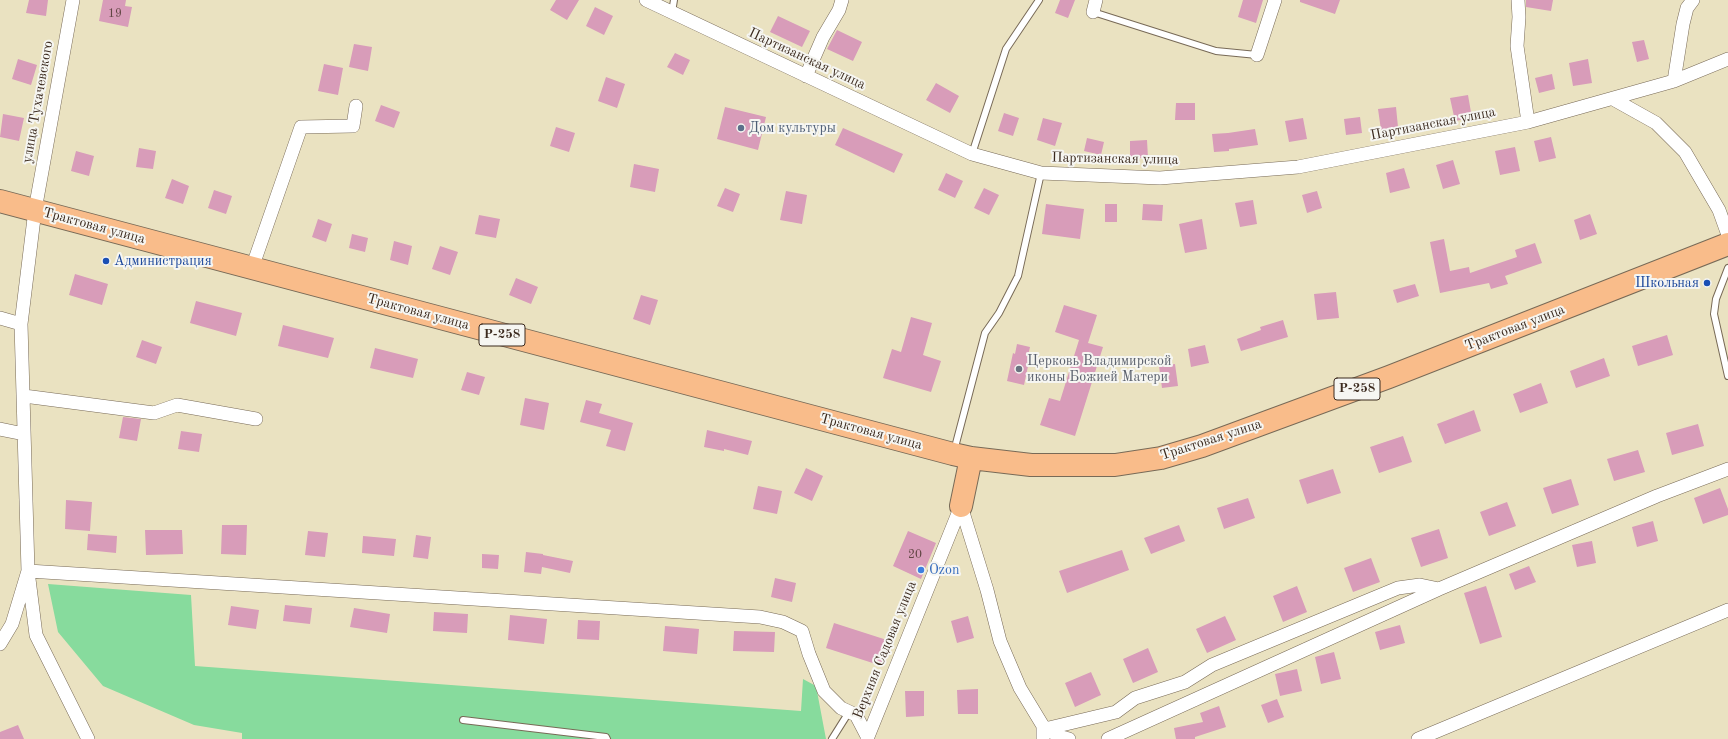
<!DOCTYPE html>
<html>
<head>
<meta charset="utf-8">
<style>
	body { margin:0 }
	canvas { display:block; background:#eae2c1 }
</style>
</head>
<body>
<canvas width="1728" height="739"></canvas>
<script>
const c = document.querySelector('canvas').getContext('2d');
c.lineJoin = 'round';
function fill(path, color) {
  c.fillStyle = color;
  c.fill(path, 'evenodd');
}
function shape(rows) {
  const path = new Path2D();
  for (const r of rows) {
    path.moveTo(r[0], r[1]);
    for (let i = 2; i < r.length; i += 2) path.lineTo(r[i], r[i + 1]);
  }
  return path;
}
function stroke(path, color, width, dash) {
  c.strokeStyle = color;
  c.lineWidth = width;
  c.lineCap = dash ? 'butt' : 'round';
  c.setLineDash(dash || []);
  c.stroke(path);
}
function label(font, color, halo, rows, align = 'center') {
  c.font = font + ' "Old Standard TT",serif';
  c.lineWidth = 4;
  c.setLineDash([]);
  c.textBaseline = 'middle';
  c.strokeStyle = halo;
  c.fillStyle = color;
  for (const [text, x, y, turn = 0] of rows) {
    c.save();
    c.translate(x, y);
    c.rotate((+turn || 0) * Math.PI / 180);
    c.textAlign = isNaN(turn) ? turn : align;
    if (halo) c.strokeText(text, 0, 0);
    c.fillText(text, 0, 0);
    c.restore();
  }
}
fill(shape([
	[48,584,191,595,195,666,801,711,803,679,816,686,826,739,242,739,242,733,194,725,103,686,58,632]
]), '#87db9d');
fill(shape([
	[29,0,48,0,46,16,26,13],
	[103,0,126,0,125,6,132,7,128,27,99,21],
	[556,0,579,0,567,20,550,10],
	[1060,0,1075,0,1068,18,1055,13],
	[1243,0,1263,0,1256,23,1238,17],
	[1300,0,1340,0,1335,14,1300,2],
	[1526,0,1553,0,1551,11,1526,7],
	[595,7,613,16,604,35,586,26],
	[778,16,810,31,802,47,770,32],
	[837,30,862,42,853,61,827,49],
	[1644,40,1649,59,1637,62,1632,42],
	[354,44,372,47,368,71,349,67],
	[675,53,690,60,683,75,667,67],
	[18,59,37,65,31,85,12,79],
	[1588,59,1592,83,1573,86,1569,63],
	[324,64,343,68,338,95,318,91],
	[1552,74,1555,89,1539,93,1535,78],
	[606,77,625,84,617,108,598,101],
	[936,83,959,96,950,113,926,100],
	[1468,95,1472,118,1455,121,1450,98],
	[1176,103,1195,103,1195,120,1175,120],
	[381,105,400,112,394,128,375,121],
	[725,107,766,117,758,150,717,139],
	[1396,107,1398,127,1381,130,1378,109],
	[1004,113,1019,118,1013,136,998,131],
	[3,114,24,118,19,141,0,137],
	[1360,117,1362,133,1346,135,1344,119],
	[1043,118,1062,123,1055,146,1037,140],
	[1303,118,1307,139,1289,142,1285,121],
	[556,127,575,133,569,152,550,146],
	[843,128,903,154,894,173,835,145],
	[1255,129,1258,145,1229,149,1229,151,1214,152,1212,134,1228,133],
	[1551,137,1556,158,1539,162,1534,141],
	[1087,138,1104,142,1101,155,1084,151],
	[1147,140,1148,158,1130,158,1130,141],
	[1515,147,1520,171,1500,175,1495,151],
	[139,148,156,151,153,169,136,167],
	[76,151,94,156,89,176,71,171],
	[1453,160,1460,184,1443,189,1436,165],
	[634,164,659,169,655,192,630,187],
	[1404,168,1410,188,1390,193,1386,173],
	[946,173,963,181,955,198,938,190],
	[172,179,189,186,183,204,165,198],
	[725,188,740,194,733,212,717,206],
	[984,188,999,195,989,215,974,208],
	[214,190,232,196,226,214,208,208],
	[786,191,807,195,802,224,780,220],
	[1317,191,1322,208,1307,213,1302,195],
	[1253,200,1257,224,1240,227,1235,203],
	[1046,204,1084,209,1080,239,1042,234],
	[1105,204,1117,204,1117,222,1105,222],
	[1143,204,1163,205,1162,221,1142,220],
	[1590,214,1597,234,1580,240,1574,220],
	[479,215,500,219,496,238,475,234],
	[318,219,332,224,326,242,312,237],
	[1202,219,1207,249,1185,253,1179,224],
	[352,234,368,238,365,252,349,248],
	[1444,239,1450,271,1469,267,1470,273,1517,257,1515,250,1535,243,1542,263,1505,276,1508,284,1491,289,1489,283,1440,293,1430,242],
	[394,241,412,246,408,265,390,260],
	[440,246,458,252,450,275,432,269],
	[75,274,108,284,102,305,69,295],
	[516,278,538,287,531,304,509,295],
	[1415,284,1419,296,1397,303,1393,290],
	[1336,292,1339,318,1317,320,1314,294],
	[641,295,658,300,650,325,633,319],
	[196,301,242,313,236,336,190,323],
	[1064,305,1097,315,1088,343,1103,347,1075,436,1040,425,1049,398,1060,401,1079,340,1055,332],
	[911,317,932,323,923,355,941,361,931,392,883,378,892,349,901,352],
	[1283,320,1288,337,1241,351,1237,339,1261,330,1260,327],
	[283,325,334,338,328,358,278,346],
	[1667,335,1673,355,1638,366,1632,346],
	[142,340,162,347,156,364,136,357],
	[1017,344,1030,347,1028,356,1030,357,1024,385,1007,381,1013,353,1015,354],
	[1205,345,1209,363,1191,367,1188,349],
	[375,348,418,359,413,378,370,368],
	[1604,358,1610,376,1576,388,1570,371],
	[1175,364,1178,386,1162,388,1159,366],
	[467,372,485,377,479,395,461,390],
	[1541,383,1548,403,1520,413,1513,394],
	[525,398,549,403,544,430,520,425],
	[586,400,602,404,599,413,633,423,625,451,606,446,611,430,580,422],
	[1474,410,1481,431,1445,444,1437,424],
	[123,417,141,419,137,441,119,438],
	[1698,424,1704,446,1672,455,1666,433],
	[707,430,752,441,748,455,724,449,724,451,704,447],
	[181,431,202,434,199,452,178,449],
	[1403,436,1412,462,1379,473,1370,447],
	[1638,450,1645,472,1614,481,1607,459],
	[806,468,823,476,812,501,794,493],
	[1333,469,1341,493,1307,504,1299,480],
	[1571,479,1579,505,1552,514,1543,488],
	[758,486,782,491,777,514,753,509],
	[1720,488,1728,509,1728,515,1703,524,1694,498],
	[1248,498,1255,518,1224,529,1217,508],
	[66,500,92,502,90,531,65,529],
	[1507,502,1516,526,1489,536,1480,512],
	[1653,521,1658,541,1637,547,1632,527],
	[222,525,247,525,246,555,221,554],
	[1179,525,1185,541,1151,554,1144,538],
	[1439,529,1448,558,1421,567,1411,538],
	[145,530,182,530,183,554,146,555],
	[308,531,328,533,325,557,305,555],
	[908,531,936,543,921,579,893,566],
	[88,534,117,536,116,553,87,550],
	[416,535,431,537,428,559,413,557],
	[363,536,396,539,394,556,362,553],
	[1592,541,1596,563,1577,567,1572,545],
	[1122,550,1129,570,1067,593,1059,571],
	[526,552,543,554,543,555,573,561,570,573,542,567,541,574,524,572],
	[482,554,499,555,498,569,482,568],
	[1371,558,1380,582,1353,592,1344,568],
	[1529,566,1536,582,1515,590,1509,574],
	[775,578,796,583,792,602,771,597],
	[1297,586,1307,612,1283,622,1273,596],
	[1486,586,1502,637,1480,644,1464,593],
	[285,605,312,608,310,624,283,621],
	[231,606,259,610,256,629,228,625],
	[354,608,390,614,387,633,350,627],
	[434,612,468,614,467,633,433,631],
	[510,615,547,619,544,644,508,640],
	[968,616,974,638,957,643,951,621],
	[1225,616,1236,640,1207,653,1196,629],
	[578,620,600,621,599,640,577,639],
	[834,623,890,641,882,666,826,648],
	[1400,625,1405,643,1380,650,1375,632],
	[665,626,699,629,697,654,663,651],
	[734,631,775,632,774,652,733,651],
	[1148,648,1158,672,1133,683,1123,659],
	[1334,652,1341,679,1321,684,1315,657],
	[1297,669,1302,691,1280,696,1275,674],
	[1091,672,1101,695,1075,707,1065,683],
	[978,689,978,714,958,714,957,690],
	[905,691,924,691,924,716,906,717],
	[1277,699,1284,717,1268,723,1261,705],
	[1219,706,1226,727,1195,737,1195,739,1176,739,1174,728,1203,722,1200,713],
	[18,725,24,739,0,739,0,732]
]), '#d89cb9');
const service = shape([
	[672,12,674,0],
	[1093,12,1216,51,1257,55],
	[972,154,1006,49,1039,0],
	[1728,268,1716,299,1714,314,1728,376],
	[954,451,985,333,999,313,1018,276,1041,173],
	[463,720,606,737,607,739],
	[832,739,849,712]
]);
const minor = shape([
	[646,0,972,154,1041,173,1160,178,1298,167,1528,122,1674,81,1728,59],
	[1518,0,1519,17,1517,46,1528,122],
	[1093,12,1096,0],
	[1257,55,1275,0],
	[806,76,823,37,839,10,842,0],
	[1674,81,1683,24,1687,8,1693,0],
	[1613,99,1656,123,1685,152,1719,210,1728,235],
	[252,268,301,127,353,126,356,106],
	[0,318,21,324],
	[24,396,154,413,177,405,256,419],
	[0,429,24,434],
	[961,506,987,590,1000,641,1020,688,1043,726,1043,739],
	[0,644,12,624,28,571,21,324,35,210,73,0],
	[1043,726,1058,736,1069,739],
	[1049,728,1116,712,1135,698,1185,682,1212,665,1398,588,1420,585,1439,589],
	[88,739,36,635,28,571,760,617,783,622,802,631,809,654,824,691,841,708,856,715,867,736],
	[867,739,961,506],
	[1108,739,1439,589,1657,496,1728,469],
	[1418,739,1728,610]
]);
const trunk = shape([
	[0,201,953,454,971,458,1031,465,1115,465,1161,458,1202,446,1389,377,1728,244],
	[961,506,971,458]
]);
stroke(service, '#786a57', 8);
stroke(minor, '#786a57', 14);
stroke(trunk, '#786a57', 24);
stroke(service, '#fff', 6);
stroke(minor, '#fff', 13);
stroke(trunk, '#f9bc8a', 22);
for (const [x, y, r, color] of [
	[741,128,4,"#5c6f8a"],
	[106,261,4,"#1a4fb4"],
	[1707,283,4,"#1a4fb4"],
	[1019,369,4,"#6b7280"],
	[921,570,4,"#3f7fe0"]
]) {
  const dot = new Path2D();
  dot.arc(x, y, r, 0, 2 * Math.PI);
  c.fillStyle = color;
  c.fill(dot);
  stroke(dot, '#f6f6f2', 1.5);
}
label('12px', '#624645', null, [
	["19",115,14],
	["20",915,555]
]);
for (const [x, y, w] of [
	[502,335,46],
	[1357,389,46]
]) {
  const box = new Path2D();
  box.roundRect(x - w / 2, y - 11, w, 22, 3);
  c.fillStyle = '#f6f6f2';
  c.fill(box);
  stroke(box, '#3b2a1e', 1);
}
label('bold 13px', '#3b2a1e', null, [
	["Р-258",502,335],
	["Р-258",1357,389]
]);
label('14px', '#3b2a1e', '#f6f6f2', [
	["Партизанская улица",807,59,25],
	["улица Тухачевского",38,102,-80],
	["Партизанская улица",1433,124,-11],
	["Партизанская улица",1115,159,1],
	["Трактовая улица",94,226,15],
	["Трактовая улица",418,312,15],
	["Трактовая улица",1515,328,-21],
	["Трактовая улица",871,432,15],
	["Трактовая улица",1211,440,-18],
	["Верхняя Садовая улица",885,650,-68]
]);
label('14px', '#4e5e75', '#f6f6f2', [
	["Дом культуры",749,128]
], 'left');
label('14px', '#164399', '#f6f6f2', [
	["Администрация",114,261],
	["Школьная",1699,283,"right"]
], 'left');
label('14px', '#5b616d', '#f6f6f2', [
	["Церковь Владимирской",1027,361],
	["иконы Божией Матери",1027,377]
], 'left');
label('14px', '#366cbe', '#f6f6f2', [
	["Ozon",929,570]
], 'left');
</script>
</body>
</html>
